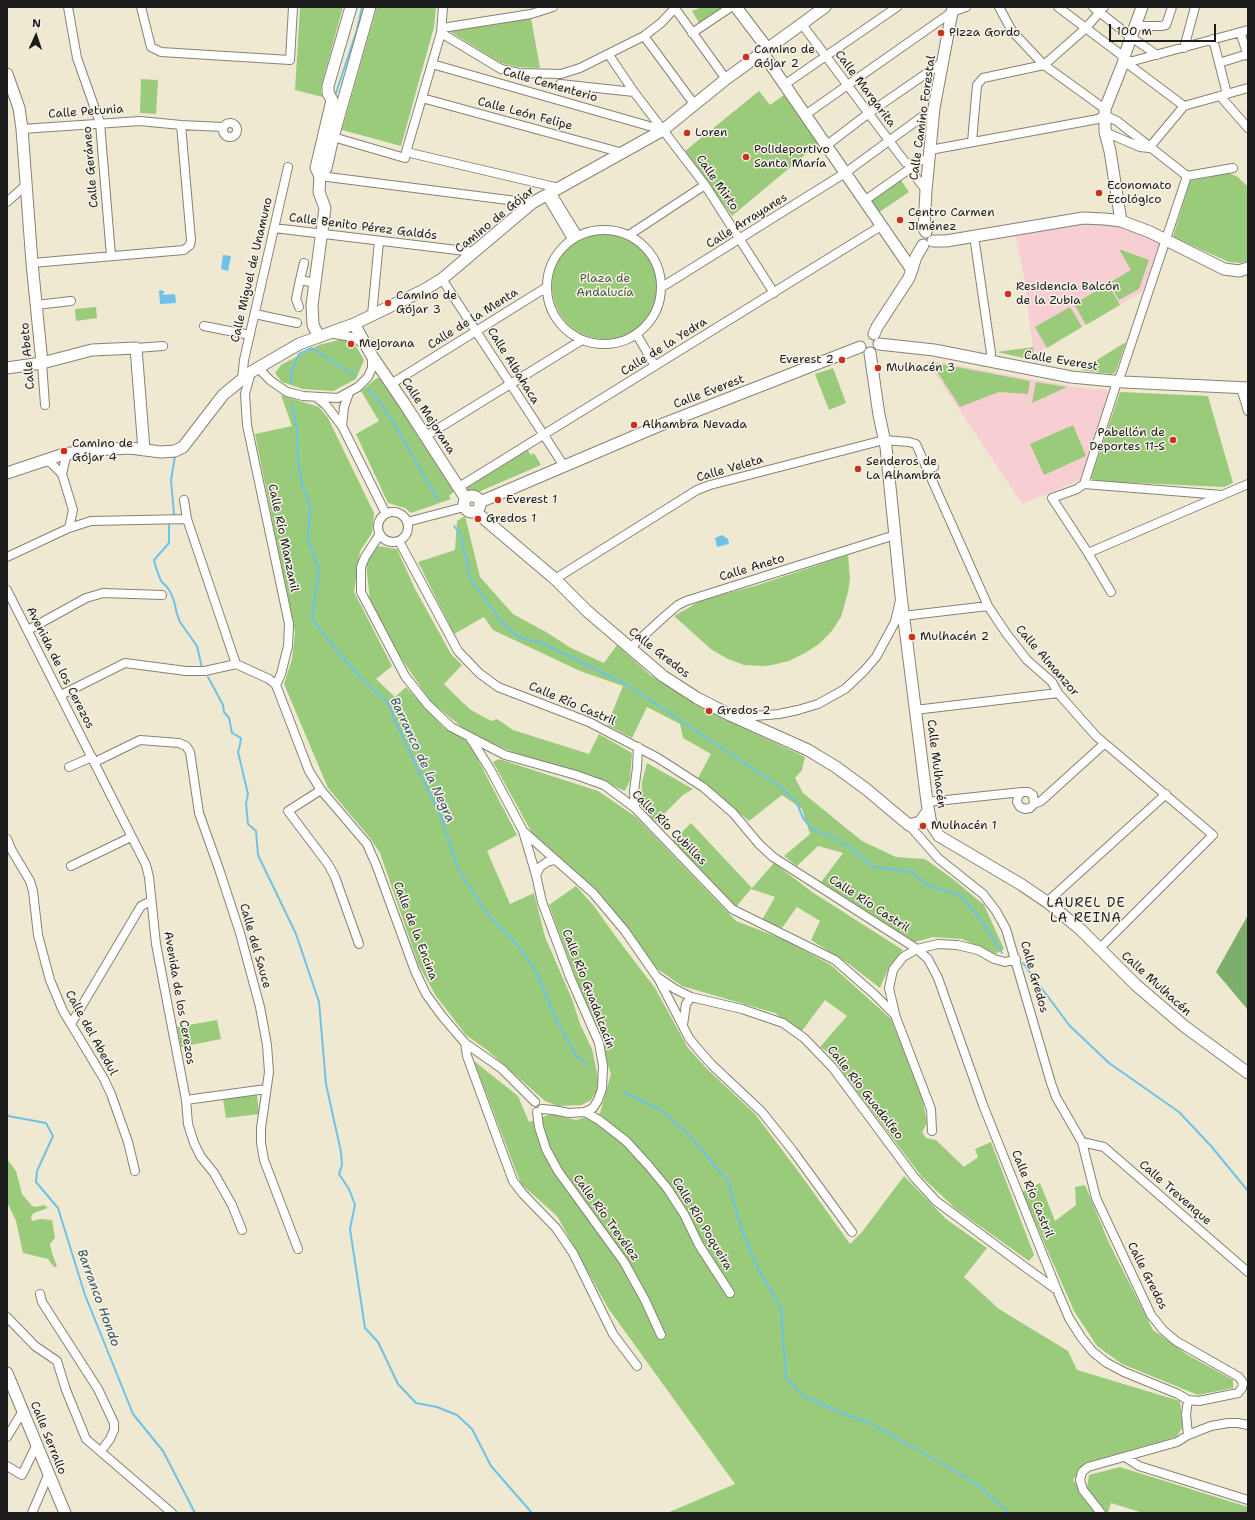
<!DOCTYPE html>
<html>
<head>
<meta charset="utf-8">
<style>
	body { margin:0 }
	#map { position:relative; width:1255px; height:1520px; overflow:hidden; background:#f0e9d1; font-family:"Shantell Sans",sans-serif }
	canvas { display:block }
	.frame { position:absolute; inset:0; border:8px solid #1c1c1c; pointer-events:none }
	.north { position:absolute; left:16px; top:16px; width:40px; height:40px; -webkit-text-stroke:3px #f7f3e8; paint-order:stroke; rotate:3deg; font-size:11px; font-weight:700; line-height:16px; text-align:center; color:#1c1c1c }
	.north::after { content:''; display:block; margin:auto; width:14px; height:18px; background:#1c1c1c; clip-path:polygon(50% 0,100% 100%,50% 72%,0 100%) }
	.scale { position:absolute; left:1109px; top:24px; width:107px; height:18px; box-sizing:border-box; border:2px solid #1c1c1c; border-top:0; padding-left:5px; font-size:12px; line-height:14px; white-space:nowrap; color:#1c1c1c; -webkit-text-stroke:3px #f7f3e8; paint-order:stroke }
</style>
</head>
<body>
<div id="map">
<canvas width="1255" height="1520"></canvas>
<div class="frame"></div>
<div class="north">N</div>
<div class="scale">100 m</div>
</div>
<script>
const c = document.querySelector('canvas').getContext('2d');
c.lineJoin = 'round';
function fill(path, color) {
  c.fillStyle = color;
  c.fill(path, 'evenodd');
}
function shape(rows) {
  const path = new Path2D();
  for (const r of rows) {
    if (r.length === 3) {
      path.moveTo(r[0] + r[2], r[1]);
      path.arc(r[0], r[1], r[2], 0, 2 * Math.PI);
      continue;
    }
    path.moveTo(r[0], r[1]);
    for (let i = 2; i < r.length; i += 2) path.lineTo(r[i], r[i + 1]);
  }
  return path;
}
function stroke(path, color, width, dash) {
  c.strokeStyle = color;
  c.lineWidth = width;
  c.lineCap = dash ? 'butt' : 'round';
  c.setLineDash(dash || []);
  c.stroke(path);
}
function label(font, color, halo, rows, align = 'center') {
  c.font = font + ' "Shantell Sans",sans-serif';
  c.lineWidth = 3;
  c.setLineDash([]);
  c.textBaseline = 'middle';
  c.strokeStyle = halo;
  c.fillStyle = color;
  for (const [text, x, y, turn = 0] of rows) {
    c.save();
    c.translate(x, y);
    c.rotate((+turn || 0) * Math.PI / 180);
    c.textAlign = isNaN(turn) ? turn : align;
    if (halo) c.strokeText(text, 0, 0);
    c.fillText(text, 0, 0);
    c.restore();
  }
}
fill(shape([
	[1086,224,1118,226,1129,228,1160,242,1143,291,1034,355,1023,271,1015,235],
	[926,360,1076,387,1107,390,1109,394,1080,480,1022,504]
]), '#f7cfd3');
fill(shape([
	[300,7,343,7,321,87,321,93,323,97,295,90],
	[377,7,436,7,434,27,401,146,342,130],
	[702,7,728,7,696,27,699,23,692,11],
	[531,18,540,68,518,67,501,63,449,31],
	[141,79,158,80,156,114,140,113],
	[759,91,770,105,784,95,818,144,732,216,685,151],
	[1229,173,1238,177,1248,187,1248,261,1240,263,1229,262,1173,237,1190,181],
	[900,179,909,192,878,213,869,201],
	[605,286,53],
	[1119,249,1149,260,1139,289,1119,300,1109,283,1131,270],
	[1108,284,1120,305,1086,325,1074,304],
	[96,307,97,318,76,321,75,309],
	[1070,307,1082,327,1047,348,1035,327],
	[342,339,353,341,364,360,356,379,333,391,303,389,282,382,275,373,281,365,319,345],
	[1126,342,1116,371,1114,373,1111,374,1081,370],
	[1033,347,1034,355,1028,359,997,352],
	[931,362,1030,381,1028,394,999,392,960,407],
	[833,368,846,403,829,410,815,374],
	[377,378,383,379,455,491,449,496,451,499,411,513,405,508,388,503,356,434,379,421,361,391],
	[1036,382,1067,387,1032,403],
	[1120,392,1208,396,1233,483,1224,487,1093,481,1091,478],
	[281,395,319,407,328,418,374,513,372,533,360,551,354,592,392,666,376,679,395,697,406,687,443,727,463,738,471,746,517,835,487,851,510,904,534,893,545,937,572,999,580,1024,592,1049,598,1078,597,1090,591,1100,582,1105,558,1106,545,1101,487,1050,466,1035,436,996,419,966,380,853,370,838,328,788,284,684,292,659,295,633,255,434,292,426],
	[1073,425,1086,456,1044,475,1030,444],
	[527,449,531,455,534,453,541,465,476,493,466,491,465,488],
	[465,516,480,577,513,614,546,632,571,648,604,663,617,645,650,675,720,717,805,757,802,770,795,778,803,793,862,841,896,857,925,859,953,879,984,905,1004,949,995,954,962,939,933,937,915,942,821,882,843,853,818,846,797,866,784,856,810,834,802,809,782,795,749,821,698,778,711,754,683,738,680,724,647,707,632,738,607,725,623,686,580,671,493,630,484,617,454,634,418,562,455,550,457,521],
	[378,546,397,549,415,589,451,654,462,665,444,684,462,702,471,710,491,721,497,719,513,730,589,754,599,734,632,753,630,780,625,791,596,778,510,751,468,732,431,702,401,658,370,601,367,573,367,559],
	[848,555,850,579,848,592,841,617,831,632,819,644,805,653,789,661,772,665,763,666,744,665,728,659,712,650,674,616,702,600,758,585],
	[499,759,598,791,636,817,736,921,785,940,831,965,891,1019,922,1096,927,1123,922,1132,926,1138,936,1140,964,1167,978,1157,975,1149,991,1142,1034,1255,1029,1261,956,1209,922,1177,827,1052,820,1047,847,1016,825,1000,801,1032,775,1013,682,986,656,968,602,896,532,833,493,762],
	[647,763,693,789,683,795,655,823,641,806,642,782],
	[691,823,752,888,774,863,812,892,903,950,889,967,880,988,849,964,811,940,820,921,797,907,782,928,762,920,775,897,751,889,736,907,673,841],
	[576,886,594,906,616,937,655,988,688,1048,708,1070,755,1114,801,1175,850,1244,862,1232,904,1176,946,1219,987,1248,964,1277,999,1309,1068,1351,1077,1370,1180,1401,1183,1427,1176,1437,1085,1463,1073,1480,1098,1513,667,1513,735,1484,608,1308,557,1216,521,1184,474,1061,518,1096,529,1122,551,1114,576,1120,600,1113,611,1074,549,905],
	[217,1020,221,1039,181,1047,177,1027],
	[257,1095,259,1114,226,1118,223,1099],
	[8,1160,16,1171,22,1194,32,1206,37,1207,44,1205,48,1208,34,1213,31,1216,32,1221,41,1219,52,1220,55,1238,50,1244,52,1253,57,1267,54,1267,48,1259,23,1253,16,1221,7,1202,7,1161],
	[1040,1183,1055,1221,1076,1205,1075,1187,1085,1185,1109,1243,1153,1330,1188,1355,1233,1380,1233,1388,1198,1395,1122,1364,1097,1346,1074,1311,1022,1192],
	[1120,1467,1248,1507,1248,1513,1143,1513,1111,1503,1108,1513,1106,1513,1087,1488,1089,1475]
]), '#9acb7b');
fill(shape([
	[1248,915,1248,1010,1216,972]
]), '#7baf6b');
fill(shape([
	[223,255,231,256,228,271,221,269],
	[161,290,165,292,162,295,175,294,176,303,160,304,159,291],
	[722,535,728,539,729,544,717,547,715,538]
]), '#6ec2ea');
stroke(shape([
	[336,93,357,30,362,7],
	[291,382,291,373,299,354,312,348,355,376],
	[367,389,376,397,392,420,438,500],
	[292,404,297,430,298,461,302,484,310,508,308,539,319,569,312,618,325,636,359,676,387,702,403,738,442,819,459,871,489,916,514,941,535,969,555,1017,576,1056,588,1064],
	[174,514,171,480,175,456],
	[169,525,169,543,154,560,156,568,161,581,167,587,171,593,174,601,177,614,180,622,197,646,202,668],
	[454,526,461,535,470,579,501,621,513,633,524,639,540,642,622,682,650,700,753,769,776,783,796,801,803,818,812,829,830,836,851,848,873,867,913,872,925,884,960,895,982,921,1002,953],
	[208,677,223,705,224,712,229,718,232,733,241,738,240,745,238,752,248,794,246,803,248,824,256,831,258,855,296,934,319,1002,326,1084,341,1152,342,1165,339,1174,349,1189,355,1205,350,1229,365,1328,378,1342,398,1384,416,1403,437,1407,457,1415,472,1429,491,1466,532,1513],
	[1023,963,1069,1025,1109,1063,1179,1112,1211,1146,1248,1191],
	[624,1092,661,1110,689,1135,728,1181,742,1231,759,1270,781,1308,786,1377,802,1395,836,1411,868,1422,971,1480,1010,1513],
	[7,1113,8,1116,46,1123,53,1136,37,1171,36,1182,58,1208,85,1295,133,1414,163,1451,195,1513]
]), '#6ec2ea', 2);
const street = shape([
	[68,7,77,58,100,123,111,256],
	[141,7,151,47,161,52,290,60,293,7],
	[674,7,726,79],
	[999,7,1012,31,1044,65,1105,109],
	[1058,7,1124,57],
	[1093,7,1131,37,1157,55],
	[801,23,905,162,912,165],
	[1135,26,1161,26,1166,25,1172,7],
	[442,28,531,14,553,7],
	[1240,32,1248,56],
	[441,33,501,69,519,73,561,74,580,68,644,36,661,23,675,8],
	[692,33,731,7],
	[644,36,694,104],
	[1213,39,1227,94],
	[1184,48,1195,7],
	[609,55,634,92,705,185,774,293],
	[1124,61,1133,61,1248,30],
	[1124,61,1184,106],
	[1219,63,1248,54],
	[432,64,663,130],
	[560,84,634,92],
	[784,85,897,7],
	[1220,96,1248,128],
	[422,98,623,153],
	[805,115,952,12,966,7],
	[230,130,7],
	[22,129,140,121,181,125,223,127],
	[1105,132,1140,147,1149,148,1184,106,1248,88],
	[333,137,405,158,406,152,559,188],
	[972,142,977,85,983,78,1044,65,1086,28,1104,7],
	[827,145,869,113,943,62],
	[930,150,1098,119,1104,115,1117,121,1187,176,1121,374,1117,382,1084,484],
	[406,152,441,33,443,7],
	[320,176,532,203],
	[1187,176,1233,168],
	[926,190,914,175,912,169,912,165,917,161,929,159],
	[551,192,578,236],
	[546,195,572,239],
	[864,201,908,170,912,169],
	[7,202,26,185],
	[274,228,474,252],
	[604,287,57],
	[629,235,705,185],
	[974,236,991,353,990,361],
	[32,263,184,250,190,245,191,240,181,125],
	[442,279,564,466],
	[300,280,304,263],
	[662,287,845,173,934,108],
	[36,305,71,301],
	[299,307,296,299,300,280,315,283],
	[255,314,297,323],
	[372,315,379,241],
	[204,326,250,335],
	[330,333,356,338,364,345],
	[637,335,655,366],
	[136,348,163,346],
	[42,363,45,405],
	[258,368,271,381,287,392,303,396,338,398,358,387,368,377,372,368,372,356],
	[251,372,245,394,247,425,289,624,288,646,281,674,276,685],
	[242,379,244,360,288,167],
	[391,384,547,287],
	[1241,388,1248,411],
	[349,393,344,407,342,426,386,514],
	[316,397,326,405,342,426],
	[426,436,582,340],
	[923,459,934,467],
	[44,460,51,463,62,474],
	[459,487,881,226],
	[184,500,187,519,236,664],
	[393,527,15],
	[407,522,464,507],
	[69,528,73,510,62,474,66,457,70,453],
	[380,534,365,557,361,567,361,592,405,676,428,705,451,727,505,755,576,775,604,785,635,808,732,909,835,960,874,994,895,1015,931,1109,932,1131],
	[399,541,458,651,479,673,498,687,589,722,658,758,703,787,733,813,759,844,773,857,917,949,928,959,938,978,983,1105,1057,1290,1069,1318,1081,1337,1093,1352,1107,1363,1124,1372,1178,1394,1188,1400,1199,1401,1238,1393,1242,1388,1243,1383,1239,1377,1176,1341,1163,1330,1151,1315,1096,1198,1082,1142,1056,1097,1051,1083,1006,929,996,911,983,894,939,859,909,825],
	[1088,553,1248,484],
	[7,557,69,528,91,521,187,519],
	[555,579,697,490,710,485,884,440,909,442,916,444,988,606,1006,633,1027,660,1052,682,1058,693,1096,736,1213,835,1099,949],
	[7,590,146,865,149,877,156,944,186,1100,188,1124,194,1143,201,1157,214,1173,232,1205,242,1230],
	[1111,592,1088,553,1052,498,1077,489,1084,484,1222,495],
	[903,616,988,606],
	[28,630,86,598,103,593,162,595],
	[630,648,665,616,678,605,686,601,895,535],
	[61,695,125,663,186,671,205,671,236,664,269,679,276,685,309,771,321,790,367,844,377,867,415,971,426,994,442,1016,465,1043,502,1069,535,1102],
	[915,710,1058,693],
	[735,715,755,716,779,714,798,710,818,704,845,689,864,671,876,657,895,622,900,600],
	[471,739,490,769,523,831,536,875,542,902,570,977,599,1043,603,1066,602,1089,598,1100,593,1108,585,1112,569,1113,553,1110,542,1109],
	[95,762,140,740,179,743,186,746,190,752,199,813,219,869,240,933,260,1007,267,1045,269,1072,261,1128,261,1143,264,1160,298,1249],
	[69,767,92,757],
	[321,790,288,811,328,864,335,877,359,944],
	[927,802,1022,792],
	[1034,804,1033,795,1028,792,1022,792,1018,796,1017,802,1020,807,1025,809,1030,808,1034,804,1041,801,1104,744],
	[635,808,634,791,637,768,638,747],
	[523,831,593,893,625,931,657,977,675,989,691,997,742,1009,783,1023,804,1038,833,1068,914,1177,936,1201,1025,1267,1057,1290],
	[7,839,11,849,30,881,33,891,38,935,50,980,63,1011,104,1079,111,1094,128,1142,135,1171],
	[71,866,131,837],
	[536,875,540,867,547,862,554,860],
	[1047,902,1166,794],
	[658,978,689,1038,697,1048,712,1065,762,1112,793,1151,852,1232],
	[895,1014,889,988,893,970,903,957,917,949,938,944,957,945,978,950,994,959,1005,962,1016,959],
	[71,1024,141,906,151,901],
	[683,1025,686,1004,691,997],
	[465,1043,467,1056,513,1181,523,1194,556,1228,573,1253,613,1334,637,1366],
	[186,1100,266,1089],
	[537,1112,539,1127,546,1149,558,1171,624,1262,645,1300,661,1335],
	[585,1112,599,1120,626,1141,648,1165,667,1188,684,1214,699,1245,730,1293],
	[1082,1142,1104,1147,1248,1272],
	[40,1294,42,1302,98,1389,114,1423,114,1430,110,1439,101,1451],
	[7,1317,35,1346,57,1361,66,1390,86,1439,172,1513],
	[1188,1400,1186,1414,1188,1435],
	[7,1437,23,1411],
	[1125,1457,1139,1466,1248,1500],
	[7,1466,22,1475,37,1444],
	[32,1513,49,1473],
	[1101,1513,1083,1490,1080,1480,1082,1472,1088,1467,1177,1442,1188,1435,1211,1426,1228,1423,1238,1423,1248,1425]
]);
const secondary = shape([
	[736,7,767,48],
	[762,52,912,270],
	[7,74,19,108,22,129,32,263,42,363],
	[320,176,326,168,333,137,370,7],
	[1121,221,1110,151,1105,132,1105,109,1124,61,1124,57,1142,7],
	[926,232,924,229,926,190,934,108,953,7],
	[933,241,946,241,1083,218,1105,219,1121,221,1150,232,1224,269,1239,271,1248,268],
	[354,324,372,356,404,403,466,499],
	[874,334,877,327,909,278,916,257,923,245],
	[319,337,313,325,312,305,325,208,319,192,320,176,316,168,332,100,328,93,328,86,351,7],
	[879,344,934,350,1071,377,1124,382,1248,388],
	[870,353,879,415,886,447,901,596,927,802,931,824,939,836,1022,885,1047,902,1080,929,1136,985,1184,1026,1248,1073],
	[7,368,42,363,92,350,136,348,144,450],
	[7,473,64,454,93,450,130,448,161,452,175,451,183,447,223,395,251,372,299,344,354,324,424,290,442,279,532,203,663,130,726,79,825,7],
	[472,504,8],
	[480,502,663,424,860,347],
	[476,512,555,579,587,611,663,676,697,698,730,715,808,750,836,767,866,789,909,825,920,822,928,811],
	[7,1373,65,1513]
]);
stroke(street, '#868276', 10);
stroke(secondary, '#868276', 13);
stroke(street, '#fff', 8);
stroke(secondary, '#fff', 11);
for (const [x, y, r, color] of [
	[941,33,4,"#c8321e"],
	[746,57,4,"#c8321e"],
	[687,133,4,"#c8321e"],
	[746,157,4,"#c8321e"],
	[1099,193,4,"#c8321e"],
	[900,220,4,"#c8321e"],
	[1008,294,4,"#c8321e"],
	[388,303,4,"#c8321e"],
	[351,344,4,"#c8321e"],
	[842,360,4,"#c8321e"],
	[878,368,4,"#c8321e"],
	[634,425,4,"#c8321e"],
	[1173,440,4,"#c8321e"],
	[64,451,4,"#c8321e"],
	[858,469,4,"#c8321e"],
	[498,500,4,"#c8321e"],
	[478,519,4,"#c8321e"],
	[912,637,4,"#c8321e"],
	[709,711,4,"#c8321e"],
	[923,826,4,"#c8321e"]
]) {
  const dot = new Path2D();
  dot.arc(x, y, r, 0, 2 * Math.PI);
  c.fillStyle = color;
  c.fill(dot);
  stroke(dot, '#f7f3e8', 1.5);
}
label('12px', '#1c1c1c', '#f7f3e8', [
	["Pizza Gordo",949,33],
	["Camino de",754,50],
	["Gójar 2",754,64],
	["Loren",695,133],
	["Polideportivo",754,150],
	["Santa María",754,164],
	["Economato",1107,186],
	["Ecológico",1107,200],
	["Centro Carmen",908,213],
	["Jiménez",908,227],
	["Residencia Balcón",1016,287],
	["de la Zubia",1016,301],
	["Camino de",396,296],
	["Gójar 3",396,310],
	["Mejorana",359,344],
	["Everest 2",834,360,"right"],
	["Mulhacén 3",886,368],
	["Alhambra Nevada",642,425],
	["Pabellón de",1165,433,"right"],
	["Deportes 11-S",1165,447,"right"],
	["Camino de",72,444],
	["Gójar 4",72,458],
	["Senderos de",866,462],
	["La Alhambra",866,476],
	["Everest 1",506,500],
	["Gredos 1",486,519],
	["Mulhacén 2",920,637],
	["Gredos 2",717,711],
	["Mulhacén 1",931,826]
], 'left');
label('12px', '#1c1c1c', '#f7f3e8', [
	["Calle Cementerio",550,85,16],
	["Calle Margarita",865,89,53],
	["Calle Petunia",86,112,-4],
	["Calle León Felipe",525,114,15],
	["Calle Camino Forestal",923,118,-82],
	["Calle Geráneo",91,167,-95],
	["Calle Mirto",717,183,55],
	["Camino de Gójar",495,220,-39],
	["Calle Arrayanes",747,221,-32],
	["Calle Benito Pérez Galdós",363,227,7],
	["Calle Miguel de Unamuno",252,270,-77],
	["Calle de la Menta",473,319,-32],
	["Calle de la Yedra",664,347,-32],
	["Calle Abeto",28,356,-95],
	["Calle Everest",1061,361,9],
	["Calle Albahaca",513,366,58],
	["Calle Everest",709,392,-21],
	["Calle Mejorana",428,416,57],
	["Calle Veleta",730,469,-16],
	["Calle Río Manzanil",283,538,78],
	["Calle Aneto",752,568,-17],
	["Calle Gredos",659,653,38],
	["Calle Almanzor",1047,661,49],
	["Avenida de los Cerezos",60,668,63],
	["Calle Río Castril",572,704,23],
	["Calle Mulhacén",936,764,83],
	["Calle Río Cubillas",669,828,45],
	["Calle Río Castril",869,904,33],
	["Calle de la Encina",415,931,69],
	["Calle del Sauce",255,946,74],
	["Calle Gredos",1034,977,74],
	["Calle Mulhacén",1156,984,42],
	["Calle Río Guadalcacín",588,989,69],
	["Avenida de los Cerezos",179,998,80],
	["Calle del Abedul",91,1033,61],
	["Calle Río Guadalfeo",865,1093,52],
	["Calle Trevenque",1175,1193,41],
	["Calle Río Castril",1032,1194,68],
	["Calle Río Trevélez",606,1218,54],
	["Calle Río Poqueira",702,1224,59],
	["Calle Gredos",1147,1276,63],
	["Calle Serrallo",48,1438,68]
]);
label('12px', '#48593d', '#f7f3e8', [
	["Plaza de",605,279],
	["Andalucía",605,293]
]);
label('italic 13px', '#395664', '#f7f3e8', [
	["Barranco de la Negra",422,760,65],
	["Barranco Hondo",98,1298,70]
]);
c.letterSpacing = '1px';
label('13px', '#1c1c1c', '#f7f3e8', [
	["LAUREL DE",1086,904],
	["LA REINA",1086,919]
]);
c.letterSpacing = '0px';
</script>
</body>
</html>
